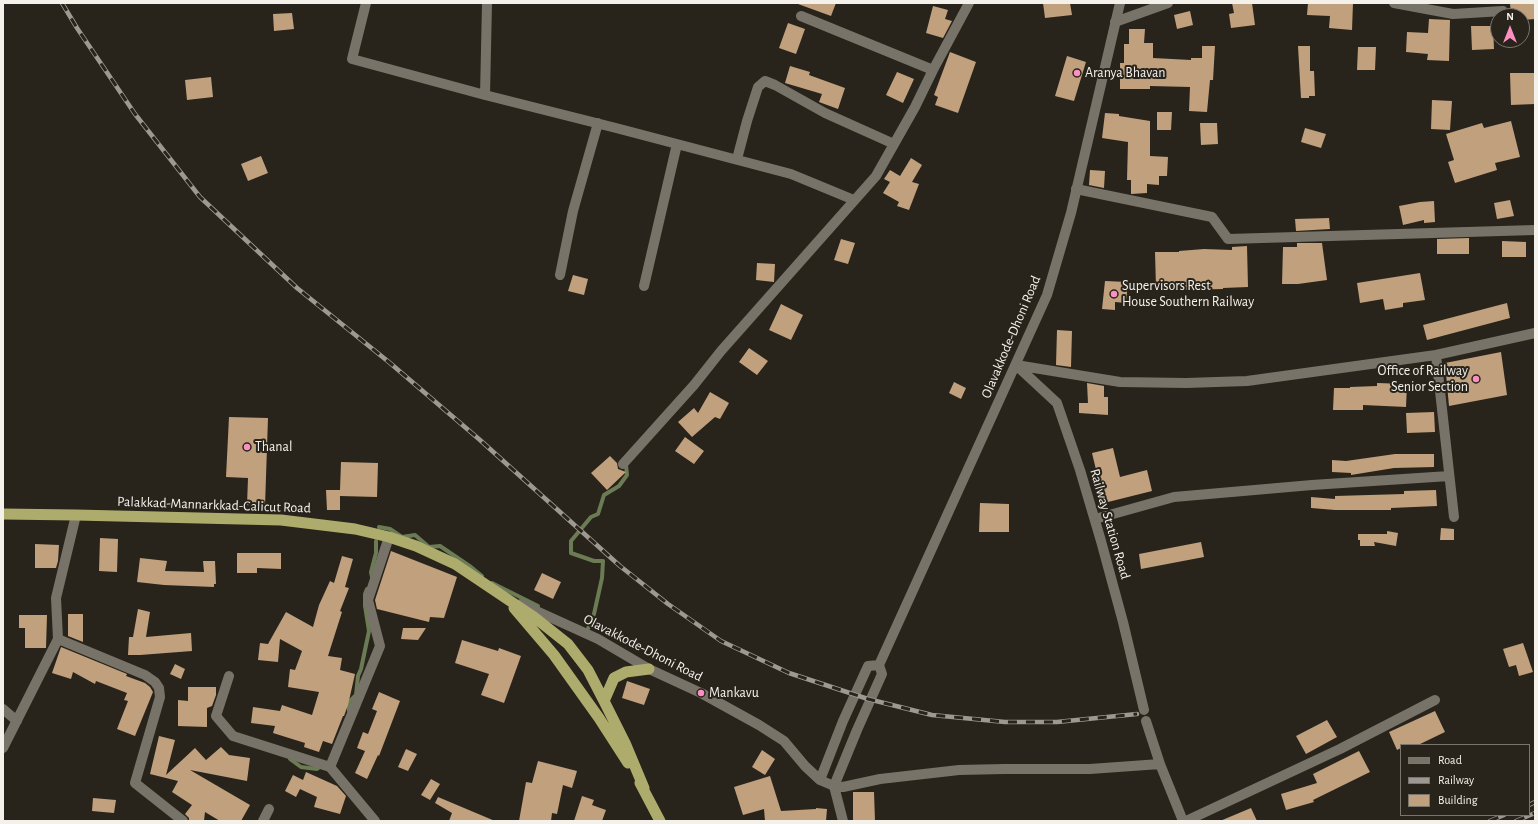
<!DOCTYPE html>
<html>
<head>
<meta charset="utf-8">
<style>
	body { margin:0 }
	#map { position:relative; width:1538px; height:824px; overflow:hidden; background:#28241b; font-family:"Alegreya Sans",sans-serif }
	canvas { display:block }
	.frame { position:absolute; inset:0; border:4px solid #f4f1eb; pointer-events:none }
	.legend { position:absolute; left:1400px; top:744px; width:130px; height:72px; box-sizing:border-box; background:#28241b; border:1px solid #7a766e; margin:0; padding:5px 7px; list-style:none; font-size:12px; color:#f4f1eb }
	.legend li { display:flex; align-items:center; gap:8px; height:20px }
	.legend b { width:20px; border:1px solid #7a766e }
	.north { position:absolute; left:1490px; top:8px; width:40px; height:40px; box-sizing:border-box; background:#28241b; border:1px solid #7a766e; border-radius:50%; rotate:0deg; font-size:11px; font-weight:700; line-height:16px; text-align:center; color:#f4f1eb }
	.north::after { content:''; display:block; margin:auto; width:14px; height:18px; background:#fc8fc2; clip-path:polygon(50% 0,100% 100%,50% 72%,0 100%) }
</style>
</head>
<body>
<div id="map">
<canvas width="1538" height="824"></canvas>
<div class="frame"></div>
<ul class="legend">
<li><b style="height:5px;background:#787368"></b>Road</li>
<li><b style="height:5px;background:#9d9992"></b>Railway</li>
<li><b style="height:11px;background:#c1a07d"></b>Building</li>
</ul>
<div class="north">N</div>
</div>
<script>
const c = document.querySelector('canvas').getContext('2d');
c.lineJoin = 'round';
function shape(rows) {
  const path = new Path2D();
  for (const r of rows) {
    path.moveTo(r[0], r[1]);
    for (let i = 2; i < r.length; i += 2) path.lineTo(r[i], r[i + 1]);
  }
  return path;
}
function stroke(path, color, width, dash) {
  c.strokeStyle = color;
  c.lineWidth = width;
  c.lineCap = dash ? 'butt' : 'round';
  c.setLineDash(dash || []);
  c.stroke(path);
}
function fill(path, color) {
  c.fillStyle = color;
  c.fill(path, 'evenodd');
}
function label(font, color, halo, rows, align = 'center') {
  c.font = font + ' "Alegreya Sans",sans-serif';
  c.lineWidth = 4;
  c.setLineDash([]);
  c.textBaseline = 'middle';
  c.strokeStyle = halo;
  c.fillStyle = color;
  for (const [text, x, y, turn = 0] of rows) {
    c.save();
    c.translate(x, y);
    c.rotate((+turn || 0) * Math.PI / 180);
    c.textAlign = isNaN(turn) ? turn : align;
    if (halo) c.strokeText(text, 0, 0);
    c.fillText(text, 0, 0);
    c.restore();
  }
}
stroke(shape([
	[379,527,390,529,402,537,415,535,429,547,440,546,471,567,482,576],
	[372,577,371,572,376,553,376,541],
	[492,583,538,606],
	[585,630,587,631,594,614,602,578,603,561,594,561,571,553,571,541,591,517,598,514,604,495,619,486,627,475,626,465],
	[349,711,349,702,356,695,358,676,361,669,369,631,365,606,365,594,367,589],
	[290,759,301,767,317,769,321,766]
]), '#6b7c54', 4);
fill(shape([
	[798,3,836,3,831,16,798,4],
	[1043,3,1070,3,1072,15,1045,18],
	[1232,3,1252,3,1255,25,1231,28,1229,14,1234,13],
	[1308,3,1353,3,1352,30,1329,28,1330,16,1307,15],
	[1510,3,1535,3,1535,19,1522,20,1522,16,1511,16],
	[933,6,948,10,945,19,952,21,943,38,926,33],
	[1190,11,1193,25,1177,29,1174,15],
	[292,13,294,29,274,31,273,14],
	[1429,19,1450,20,1449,61,1427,60,1428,54,1406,52,1407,32,1428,33],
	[788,23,805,29,796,54,779,48],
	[1471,26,1493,26,1494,49,1472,50],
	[1129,29,1145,29,1144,43,1153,43,1153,58,1191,60,1191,58,1202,58,1202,46,1215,46,1213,80,1210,80,1207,112,1189,111,1190,87,1150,86,1150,89,1120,89,1120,63,1124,63,1124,44,1129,44],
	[1298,46,1310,46,1310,71,1314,71,1315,96,1309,96,1309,98,1301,98],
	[1358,47,1376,47,1375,70,1357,70],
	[950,52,976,62,958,113,935,105,938,97,934,95],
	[1067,56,1086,62,1074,101,1055,96],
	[790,66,810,72,809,75,845,88,838,109,819,102,822,94,785,83],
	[897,72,914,79,903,103,886,95],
	[1510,73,1535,73,1535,104,1511,105],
	[211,77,213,97,187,100,185,80],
	[1432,100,1452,101,1450,130,1431,129],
	[1157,112,1172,112,1171,130,1157,130],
	[1105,113,1119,114,1119,116,1150,121,1150,156,1168,157,1167,176,1159,176,1159,185,1147,184,1147,193,1131,194,1131,180,1127,180,1128,142,1102,138],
	[1511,121,1520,157,1495,163,1497,170,1455,183,1448,162,1454,160,1446,134,1482,123,1484,128],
	[1200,123,1217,123,1218,144,1201,145],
	[1305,128,1326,134,1321,148,1301,142],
	[261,156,268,173,248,181,241,164],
	[911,158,922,165,912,182,919,184,909,210,897,206,899,202,883,193,890,182,884,179,890,170,900,176],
	[1090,170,1105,171,1104,188,1089,185],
	[1510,200,1514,216,1497,219,1494,203],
	[1434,201,1435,222,1424,223,1424,220,1403,225,1399,206,1420,202],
	[1329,218,1330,229,1296,231,1295,219],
	[1469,238,1469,254,1437,254,1437,239],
	[841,239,855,243,848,264,834,260],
	[1502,241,1526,242,1526,257,1502,257],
	[1297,243,1322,243,1327,280,1298,284,1282,284,1283,247,1297,247],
	[1247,246,1248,287,1223,288,1223,289,1180,290,1180,288,1156,288,1155,252,1179,252,1179,251,1204,249,1232,250,1232,247],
	[757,263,775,264,774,282,756,280],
	[1420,273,1425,300,1403,303,1403,307,1385,310,1383,299,1360,303,1357,283],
	[573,275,588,279,584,295,568,291],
	[1105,281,1128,282,1126,303,1115,302,1115,310,1102,309],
	[1507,303,1510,318,1427,340,1423,325],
	[781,304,803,315,791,340,769,330],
	[1057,330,1072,331,1071,367,1056,365],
	[749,348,768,361,757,375,739,362],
	[1501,352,1507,395,1449,406,1445,363],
	[954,382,966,388,961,399,949,393],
	[1087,383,1104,386,1104,397,1108,397,1108,415,1079,413,1079,403,1088,403],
	[1377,383,1407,384,1406,407,1363,405,1363,410,1333,410,1334,388,1350,388,1350,387,1377,386],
	[710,392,729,403,720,419,715,417,692,437,678,422,694,408,698,413],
	[1434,412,1435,432,1407,433,1406,413],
	[229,417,268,418,265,506,247,505,248,478,226,477],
	[685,437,704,451,694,464,675,451],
	[1113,448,1120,477,1147,470,1152,491,1104,503,1092,453],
	[1395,454,1434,454,1434,467,1394,468,1351,475,1351,473,1332,472,1332,460,1346,461],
	[610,456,617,463,618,469,626,472,607,490,591,473],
	[341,462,378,463,377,497,340,496,340,510,327,510,326,490,340,490],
	[1436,490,1437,506,1391,508,1391,510,1335,510,1311,508,1311,497,1335,499,1335,496,1404,494,1404,491],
	[980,503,1009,504,1009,532,979,532],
	[1441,528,1454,529,1454,540,1440,540],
	[1387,531,1398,533,1396,546,1374,542,1375,546,1360,546,1360,540,1358,540,1358,534,1387,534],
	[100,538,118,539,117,572,99,571],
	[1201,542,1204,557,1141,569,1139,554],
	[35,544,59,545,58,561,56,568,35,568],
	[391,551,457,577,444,618,430,617,429,622,377,609,375,600],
	[237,553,281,553,281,569,257,568,257,573,237,573],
	[342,556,353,559,345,587,349,588,340,611,342,612,328,656,342,658,340,670,355,674,348,705,344,716,343,716,332,744,323,741,319,752,304,747,305,743,273,733,275,726,251,723,253,707,280,711,282,705,312,715,319,692,288,687,290,669,295,670,302,651,280,639,278,662,258,660,260,643,268,644,286,612,313,627,319,605,330,581,334,583],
	[140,558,167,561,165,571,204,572,203,561,215,561,216,584,214,584,214,587,164,585,137,582],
	[542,573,561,582,553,599,534,590],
	[138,609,150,612,146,637,191,633,192,651,140,655,128,655,129,637,133,637],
	[68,614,83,614,83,642,68,636],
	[19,615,47,615,46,648,25,648,25,628,19,628],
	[403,628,426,628,418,640,401,639],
	[462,640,498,651,499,648,521,656,504,703,481,695,489,674,455,663],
	[1523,643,1533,672,1519,676,1516,665,1509,667,1503,649],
	[61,647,127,674,126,676,145,683,150,687,153,692,135,736,117,729,128,701,124,700,127,693,96,681,95,684,73,672,71,679,52,673],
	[175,664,185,669,181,679,170,674],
	[627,681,650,689,644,705,622,698],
	[188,687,216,687,216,695,212,706,207,708,207,727,178,726,178,700,188,701],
	[379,692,400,701,379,756,378,755,367,779,355,773,365,751,357,748,363,732,368,734,377,711,372,709],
	[1435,711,1445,732,1418,745,1401,745,1401,748,1397,750,1389,732],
	[1327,720,1337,737,1306,754,1296,736],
	[159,736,175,740,166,775,195,748,206,760,221,747,229,755,250,758,247,781,190,770,250,805,241,821,220,821,205,812,204,821,189,821,189,818,185,814,192,805,172,792,178,781,150,774],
	[406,749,417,754,408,771,398,767],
	[762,750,775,759,765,775,752,767],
	[1359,751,1370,772,1313,800,1314,802,1286,810,1281,794,1317,783,1313,774],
	[538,761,577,771,572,788,563,785,557,814,552,813,551,821,519,821,526,782,532,783],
	[306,772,337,786,346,796,340,814,314,807,317,797,300,789,296,797,285,791,293,775,303,780],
	[770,776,781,811,816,809,816,808,827,809,826,821,765,821,764,809,743,815,734,787],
	[431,779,440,784,430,800,421,795],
	[853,792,874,792,875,821,853,821],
	[582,796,594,800,592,805,606,810,602,821,574,821],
	[438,797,495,821,449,821,452,813,435,803],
	[93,798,116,800,114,813,92,811],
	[1251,808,1257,821,1220,821]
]), '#c1a07d');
stroke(shape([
	[366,3,352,59,485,95],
	[487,3,485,95,616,128,791,174,854,200],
	[1394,3,1453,14,1503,11],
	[801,16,933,70],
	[1115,22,1168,3],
	[737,159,747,121,758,87,765,81,775,85,825,113,894,144],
	[1076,189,1212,217,1228,239,1535,230],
	[560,275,573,211,598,123],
	[644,286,677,144],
	[1436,355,1535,333],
	[1016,365,1120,382,1186,383,1247,381,1436,355,1454,517],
	[1016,365,1057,403,1080,470,1101,541,1123,622,1144,710],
	[623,464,694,385,721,351,876,176,915,107,933,70,969,3],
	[76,515,56,598,58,639,145,675,155,682,159,688,160,697,135,783,183,821],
	[1095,519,1174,497,1312,485,1449,476],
	[229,676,216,716,233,736,330,767],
	[3,709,17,721],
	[3,748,58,639],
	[1160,764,1183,821],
	[263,821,269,809],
	[375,821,330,767,380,646,368,600,389,537],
	[843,821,834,786,843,787,880,779,959,770,1004,769,1090,769,1160,764,1146,721],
	[1186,821,1340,749,1435,700]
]), '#787368', 10);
stroke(shape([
	[521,604,598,639,649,669,701,693,759,725,784,741,805,766,820,780,834,786,857,730,882,674,879,665,1047,295,1071,213,1120,3],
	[820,780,843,721,868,666,879,665]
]), '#787368', 10);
stroke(shape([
	[3,514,76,515,281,520,355,529,389,537,416,546,455,564,534,617,568,644,588,670,604,701,626,745,644,788],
	[514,608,554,655,599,718,628,763],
	[604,701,614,678,626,672,649,669],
	[640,783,660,821]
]), '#aeac6c', 11);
const rail = shape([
	[62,3,77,28,135,114,200,197,297,288,390,363,480,440,620,566,668,604,721,641,789,673,868,699,932,715,1005,722,1057,722,1137,714],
	[1529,805,1535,802],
	[1490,821,1504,815],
	[1516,821,1535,813]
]);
stroke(rail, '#9d9992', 4.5);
stroke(rail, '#28241b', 3, [9]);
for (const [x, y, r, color] of [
	[1077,73,4,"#fc8fc2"],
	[1114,294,4,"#fc8fc2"],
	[1476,379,4,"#fc8fc2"],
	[247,447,4,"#fc8fc2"],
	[701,693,4,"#fc8fc2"]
]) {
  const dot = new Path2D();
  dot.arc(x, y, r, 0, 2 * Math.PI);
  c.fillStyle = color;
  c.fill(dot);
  stroke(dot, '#28241b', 1.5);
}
label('14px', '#f4f1eb', '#28241b', [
	["Aranya Bhavan",1085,73],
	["Supervisors Rest",1122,286],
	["House Southern Railway",1122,302],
	["Office of Railway",1468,371,"right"],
	["Senior Section",1468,387,"right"],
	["Thanal",255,447],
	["Mankavu",709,693]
], 'left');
label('14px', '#f4f1eb', '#28241b', [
	["Olavakkode-Dhoni Road",1011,337,-67],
	["Palakkad-Mannarkkad-Calicut Road",214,505,2],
	["Railway Station Road",1110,524,74],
	["Olavakkode-Dhoni Road",643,648,27]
]);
</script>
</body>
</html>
